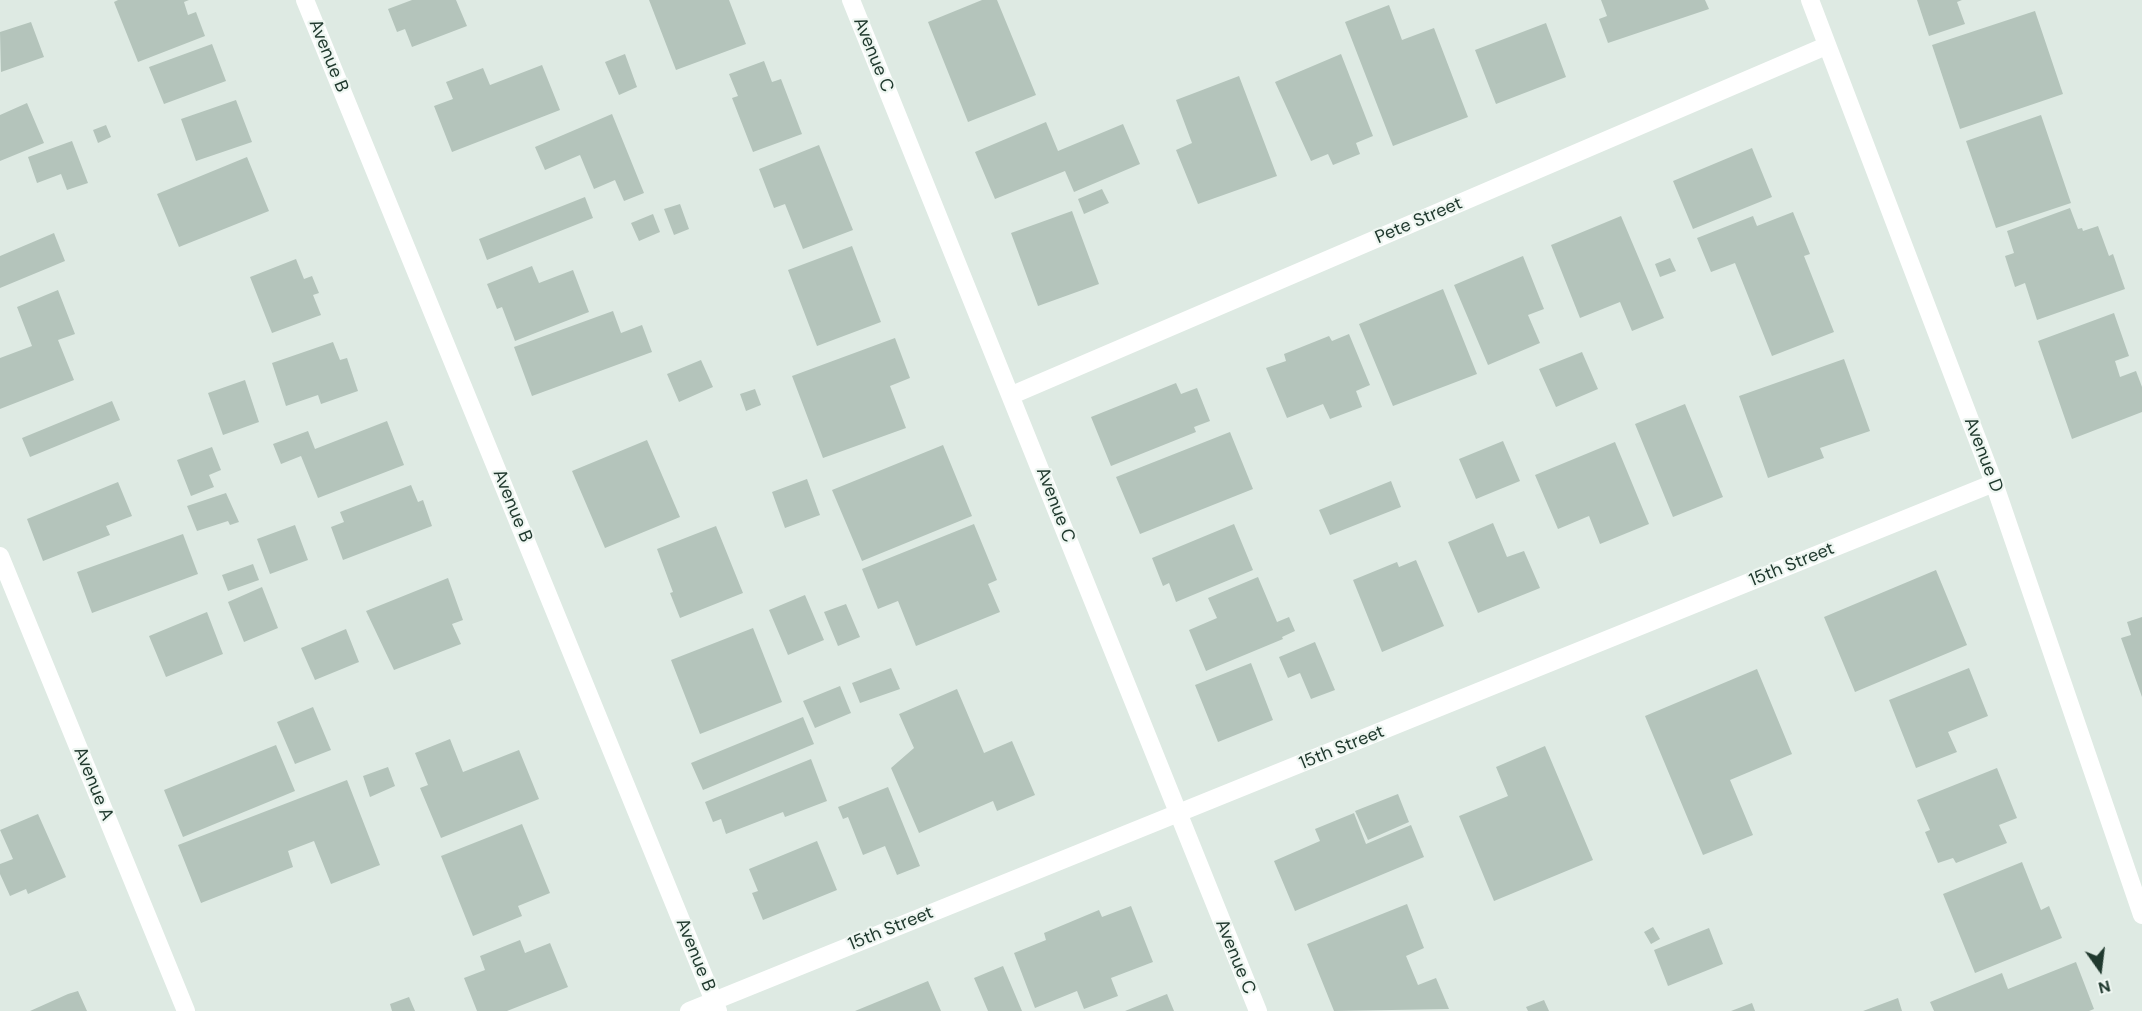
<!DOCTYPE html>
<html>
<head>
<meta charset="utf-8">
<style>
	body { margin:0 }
	#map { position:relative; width:2142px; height:1011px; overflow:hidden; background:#deeae3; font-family:"DM Sans",sans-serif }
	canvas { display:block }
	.north { position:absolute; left:2070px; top:939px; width:60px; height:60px; -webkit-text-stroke:4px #eef6f1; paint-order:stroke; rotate:166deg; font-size:16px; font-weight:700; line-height:24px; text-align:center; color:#20392e }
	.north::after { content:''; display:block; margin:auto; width:21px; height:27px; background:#20392e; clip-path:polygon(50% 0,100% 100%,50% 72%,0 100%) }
</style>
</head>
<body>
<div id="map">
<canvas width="2142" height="1011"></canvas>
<div class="north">N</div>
</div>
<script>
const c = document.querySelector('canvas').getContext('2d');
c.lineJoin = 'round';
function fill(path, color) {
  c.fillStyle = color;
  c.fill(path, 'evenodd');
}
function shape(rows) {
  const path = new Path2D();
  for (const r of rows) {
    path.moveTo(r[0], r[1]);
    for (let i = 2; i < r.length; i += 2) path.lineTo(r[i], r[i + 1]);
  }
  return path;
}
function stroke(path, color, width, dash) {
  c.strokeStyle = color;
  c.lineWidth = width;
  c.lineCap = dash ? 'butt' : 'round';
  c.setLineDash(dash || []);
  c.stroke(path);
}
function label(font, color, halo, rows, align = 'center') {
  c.font = font + ' "DM Sans",sans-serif';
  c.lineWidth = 4.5;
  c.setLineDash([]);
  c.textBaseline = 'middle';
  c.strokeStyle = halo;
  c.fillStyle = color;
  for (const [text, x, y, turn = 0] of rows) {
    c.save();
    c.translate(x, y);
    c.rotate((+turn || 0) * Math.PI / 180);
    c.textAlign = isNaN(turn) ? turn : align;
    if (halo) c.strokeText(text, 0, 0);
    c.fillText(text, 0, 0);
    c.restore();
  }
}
fill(shape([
	[118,0,189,0,184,2,188,15,196,12,205,36,138,62,114,2],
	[412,0,456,0,467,26,412,47,405,29,397,32,388,9],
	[649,0,729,0,746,44,676,70],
	[982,0,997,0,1036,95,968,122,928,22],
	[1601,0,1705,0,1709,9,1608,43,1599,19,1607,16],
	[1917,0,1962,0,1957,2,1965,24,1929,36],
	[1389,5,1402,40,1434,28,1468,117,1393,146,1345,22],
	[2035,11,2063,94,1960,129,1932,45],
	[31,22,44,57,1,72,0,32],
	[1546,23,1566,77,1496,104,1475,50],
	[212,44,226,81,164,104,149,67],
	[625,54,637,87,619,95,605,62],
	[1341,54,1373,136,1356,143,1360,154,1333,165,1328,154,1311,161,1275,82],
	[764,61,772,82,781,79,802,134,753,152,732,98,738,96,729,74],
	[542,65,560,110,452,152,434,106,453,99,446,82,483,68,490,85],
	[1239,76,1277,176,1198,204,1176,150,1192,143,1176,100],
	[236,100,252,142,196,161,181,119],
	[27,103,44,143,0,161,0,115],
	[612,114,644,193,624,201,615,180,594,189,580,155,545,170,535,147],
	[2041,115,2071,203,1996,228,1966,141],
	[1046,122,1058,151,1123,124,1140,164,1074,192,1065,171,995,199,975,152],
	[106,125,111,137,98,143,93,130],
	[72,141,88,183,67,190,61,174,37,183,28,157],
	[819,145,853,230,803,249,785,204,774,208,759,169],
	[1752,148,1772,197,1693,229,1673,181],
	[247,157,269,211,179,247,157,194],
	[1102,189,1109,203,1084,214,1078,199],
	[585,197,593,218,487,260,479,239],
	[680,204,689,229,674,235,664,209],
	[2070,208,2078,229,2082,228,2083,231,2098,226,2109,256,2113,254,2125,289,2037,320,2025,283,2015,287,2005,256,2014,253,2007,231],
	[1072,211,1099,284,1038,306,1011,233],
	[1793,212,1810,254,1804,256,1834,332,1772,356,1735,263,1711,272,1697,238,1753,216,1757,226],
	[653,214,660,232,639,241,631,223],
	[1621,216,1664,318,1632,331,1620,302,1580,318,1551,245],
	[54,233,65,261,0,288,0,256],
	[852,246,881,322,817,346,788,270],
	[1523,256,1544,309,1528,315,1540,343,1488,365,1454,285],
	[1670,258,1676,271,1660,277,1655,264],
	[296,259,304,279,312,276,319,293,313,295,321,315,272,333,250,277],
	[532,266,539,283,573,270,589,312,515,341,502,307,497,309,487,284],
	[1443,289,1477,374,1393,406,1359,324],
	[58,290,75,334,58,340,74,380,0,409,0,358,32,346,17,307],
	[613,311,621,333,642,325,652,352,532,396,514,347],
	[2114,313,2129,356,2115,361,2120,377,2136,371,2142,387,2142,412,2072,439,2038,341],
	[1349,334,1370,385,1356,391,1362,407,1330,419,1323,404,1287,418,1266,368,1286,361,1284,354,1329,336,1332,341],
	[895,338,910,378,890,386,906,428,823,458,792,376],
	[333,342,340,360,347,358,358,391,321,404,318,395,286,406,272,363],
	[1582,352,1598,389,1556,407,1539,369],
	[1844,359,1870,431,1820,448,1824,458,1768,478,1739,396],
	[701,360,713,387,679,402,667,374],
	[245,380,259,422,223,435,208,393],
	[1176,383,1181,394,1197,388,1210,421,1194,427,1196,432,1111,466,1091,417],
	[755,389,761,405,746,411,740,394],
	[112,401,120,420,30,457,22,438],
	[1685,404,1723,497,1673,517,1635,424],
	[387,421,404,465,318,498,301,456,281,464,273,444,308,431,315,449],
	[1230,432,1253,489,1140,534,1116,477],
	[647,440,680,517,605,548,572,471],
	[1503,441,1520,481,1476,499,1459,459],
	[1615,442,1649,524,1600,544,1589,516,1558,529,1535,475],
	[943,445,972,516,862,561,832,490],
	[212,447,221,470,209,475,214,487,191,496,177,460],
	[807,479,820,515,785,528,772,492],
	[1391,481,1401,507,1330,535,1319,510],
	[118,482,132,516,106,526,110,535,43,561,27,519],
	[411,485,418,502,423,500,432,526,343,560,331,527,344,522,340,512],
	[226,493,239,522,230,525,228,521,197,531,187,506],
	[1493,523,1507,557,1524,551,1540,588,1478,613,1448,542],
	[974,524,997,580,988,584,1000,612,916,646,898,601,878,609,862,569],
	[1234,524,1253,570,1176,602,1169,583,1163,586,1152,558],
	[295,525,308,560,270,574,257,539],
	[716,526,743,593,680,618,670,593,673,592,657,549],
	[183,534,198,574,92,613,77,572],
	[1416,560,1444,626,1382,652,1353,580,1397,562,1399,567],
	[253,564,259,580,228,591,222,575],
	[1936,570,1967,645,1855,692,1824,617],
	[1258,577,1277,622,1289,617,1295,631,1282,637,1283,639,1206,671,1189,630,1217,618,1208,598],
	[448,578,463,620,452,624,461,644,394,670,366,611],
	[262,587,278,628,244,642,228,602],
	[805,595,824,640,788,655,769,610],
	[846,604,860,637,838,646,824,612],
	[207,612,223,654,166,677,149,636],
	[2142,617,2142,697,2121,638,2131,635,2127,622],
	[753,628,782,702,700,734,671,660],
	[346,629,359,662,315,680,301,648],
	[1315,642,1335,690,1311,699,1300,673,1288,678,1279,657],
	[1251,663,1273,720,1218,742,1195,685],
	[891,668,900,689,860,703,852,683],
	[1969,668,1988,716,1948,732,1957,752,1916,768,1889,700],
	[1757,669,1792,754,1730,780,1753,835,1703,855,1645,716],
	[840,686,851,713,815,728,803,701],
	[957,689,984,753,1012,741,1035,795,997,811,993,801,919,833,891,768,914,748,899,714],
	[313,707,331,750,295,764,277,722],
	[803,717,814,744,703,790,691,763],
	[450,739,463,772,519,750,539,799,441,838,420,788,428,785,415,753],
	[276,745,295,791,183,837,164,790],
	[1545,746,1593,860,1494,901,1459,816,1508,796,1496,767],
	[811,759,827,801,785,817,783,812,726,834,721,819,713,822,705,802],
	[388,767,395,786,370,797,363,776],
	[1997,768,2017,818,1999,825,2007,843,1956,863,1953,858,1938,863,1925,832,1930,830,1917,800],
	[347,780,380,865,331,884,314,841,288,851,293,867,201,903,178,845],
	[888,787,920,866,897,875,885,846,863,855,848,817,843,819,838,807],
	[1398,794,1409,822,1368,840,1355,811],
	[1354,813,1366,844,1411,825,1424,857,1295,911,1274,861,1320,841,1315,829],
	[38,814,66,877,28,894,26,889,10,896,0,874,0,864,13,859,0,830],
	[522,824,550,893,518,906,522,916,473,936,441,856],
	[817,841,837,890,763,920,752,893,758,891,749,869],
	[2022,862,2041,910,2049,906,2062,938,1975,973,1943,894],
	[1407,904,1424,948,1406,956,1418,985,1436,978,1449,1009,1334,1011,1307,944],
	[1131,906,1153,962,1111,978,1118,996,1084,1009,1077,991,1035,1008,1014,953,1046,940,1044,933,1099,910,1102,917],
	[1653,927,1660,939,1651,944,1644,932],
	[1709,928,1723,964,1668,986,1654,950],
	[520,940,525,953,550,943,568,987,507,1011,477,1011,464,978,485,970,480,956],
	[2076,962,2094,1009,2089,1011,1934,1011,1930,1002,2002,973,2008,989],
	[1003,966,1022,1011,988,1011,974,978],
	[928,981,941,1011,855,1011],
	[78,991,87,1011,30,1011,68,994],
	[1167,994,1174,1011,1125,1011],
	[409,997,415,1011,392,1011,390,1004],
	[1898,998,1902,1011,1863,1011],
	[1544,1000,1549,1011,1528,1011,1526,1007],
	[1752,1003,1755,1011,1731,1011]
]), '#b4c4bb');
stroke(shape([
	[305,0,718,1011],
	[851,0,1258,1011],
	[1810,0,1994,483,2142,915],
	[1012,395,1826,46],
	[0,556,186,1011],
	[689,1011,1994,483]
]), '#fff', 18);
label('18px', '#20392e', '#eef6f1', [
	["Avenue C",873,55,68],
	["Avenue B",328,56,68],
	["Pete Street",1419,221,-23],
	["Avenue D",1983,455,69],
	["Avenue C",1055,505,69],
	["Avenue B",512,506,68],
	["15th Street",1792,565,-22],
	["15th Street",1342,748,-22],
	["Avenue A",93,784,68],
	["15th Street",891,929,-22],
	["Avenue B",695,955,68],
	["Avenue C",1235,957,68]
]);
</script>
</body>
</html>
